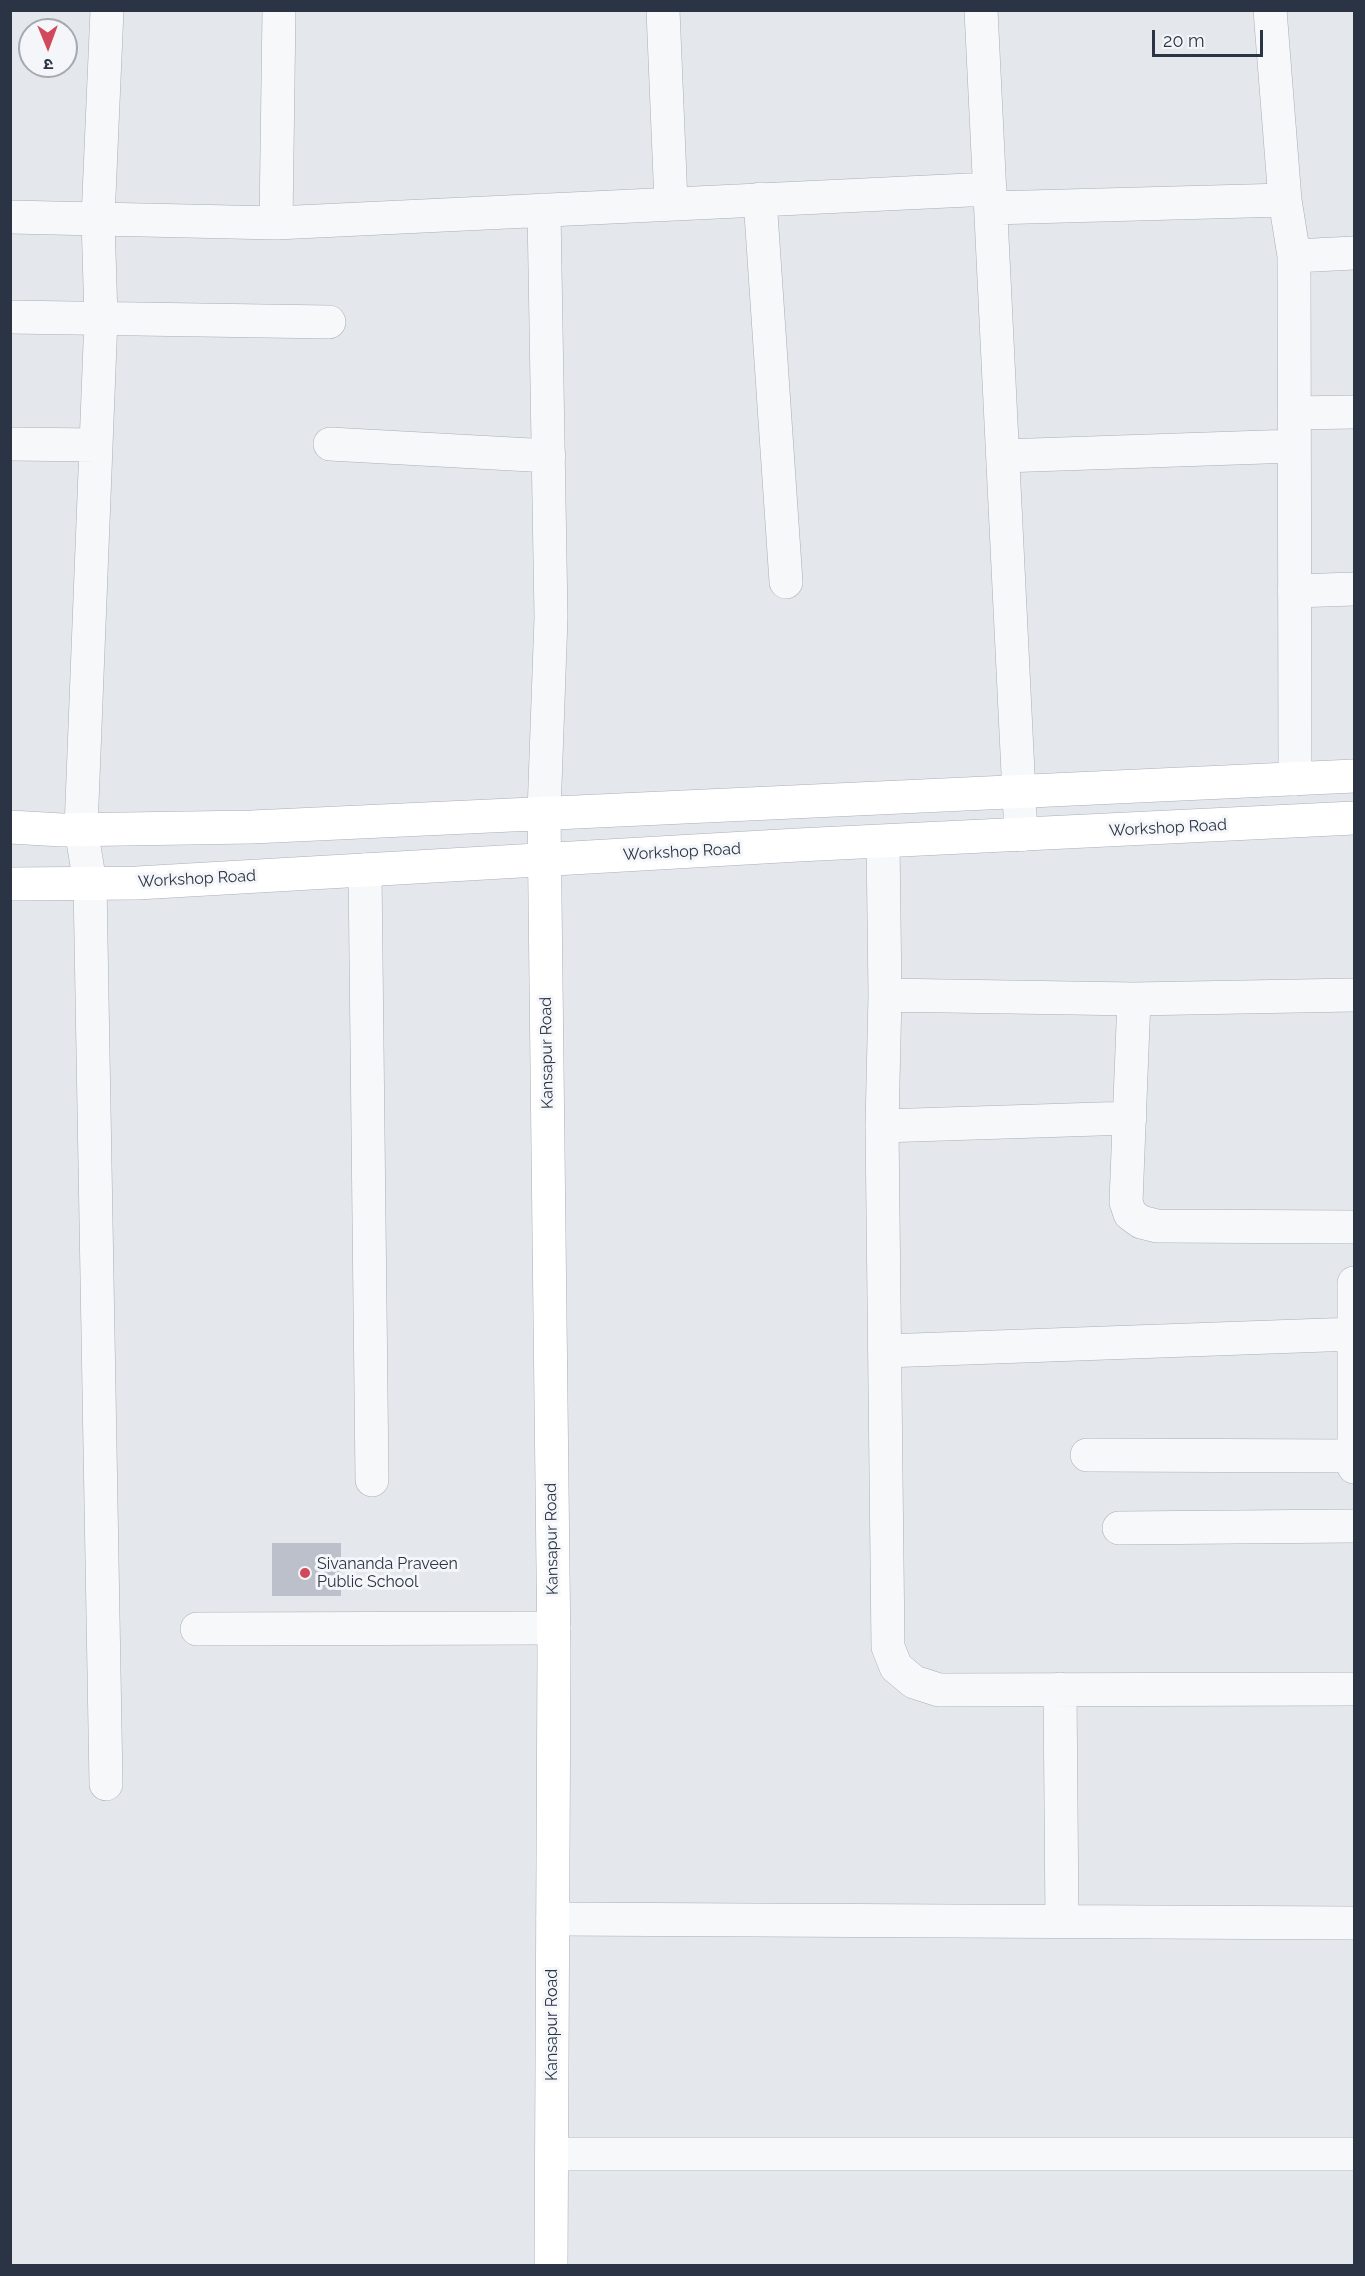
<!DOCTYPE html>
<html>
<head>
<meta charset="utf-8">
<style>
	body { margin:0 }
	#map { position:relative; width:1365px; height:2276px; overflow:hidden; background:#e4e7ec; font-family:Raleway,"Noto Sans Devanagari",sans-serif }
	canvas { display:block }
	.frame { position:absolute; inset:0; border:12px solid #2b3445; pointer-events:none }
	.north { position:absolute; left:18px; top:18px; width:60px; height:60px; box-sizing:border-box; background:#f4f6f9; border:2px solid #a4a8b1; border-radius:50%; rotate:179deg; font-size:16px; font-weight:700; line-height:24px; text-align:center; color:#2b3445 }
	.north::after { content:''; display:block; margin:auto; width:21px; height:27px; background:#d1495b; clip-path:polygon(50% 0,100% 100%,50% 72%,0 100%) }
	.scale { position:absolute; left:1152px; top:30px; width:111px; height:27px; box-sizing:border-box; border:3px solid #2b3445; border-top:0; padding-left:8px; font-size:18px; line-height:21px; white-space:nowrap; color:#2b3445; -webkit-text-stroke:4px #f4f6f9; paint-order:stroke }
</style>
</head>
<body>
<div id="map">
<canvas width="1365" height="2276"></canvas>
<div class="frame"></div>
<div class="north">उ</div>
<div class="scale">20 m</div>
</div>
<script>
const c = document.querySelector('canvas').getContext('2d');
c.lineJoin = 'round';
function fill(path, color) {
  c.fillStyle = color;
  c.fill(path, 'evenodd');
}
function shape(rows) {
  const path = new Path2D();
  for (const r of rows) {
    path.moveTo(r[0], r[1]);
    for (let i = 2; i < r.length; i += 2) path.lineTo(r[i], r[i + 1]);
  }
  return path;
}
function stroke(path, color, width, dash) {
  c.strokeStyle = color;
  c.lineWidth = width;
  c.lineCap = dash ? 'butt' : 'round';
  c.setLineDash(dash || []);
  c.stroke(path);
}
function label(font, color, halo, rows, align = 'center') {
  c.font = font + ' Raleway,sans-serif';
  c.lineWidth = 6;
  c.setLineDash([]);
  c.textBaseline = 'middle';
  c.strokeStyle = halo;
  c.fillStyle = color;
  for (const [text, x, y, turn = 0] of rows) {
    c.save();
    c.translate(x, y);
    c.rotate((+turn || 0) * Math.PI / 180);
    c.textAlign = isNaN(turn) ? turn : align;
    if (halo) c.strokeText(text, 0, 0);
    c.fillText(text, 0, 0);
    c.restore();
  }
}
fill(shape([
	[272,1543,341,1543,341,1596,272,1596]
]), '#bbc0ca');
const street = shape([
	[663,10,671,203],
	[981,10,1021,835],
	[1270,10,1285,200,1294,256,1295,779],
	[760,199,786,582],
	[991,208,1285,200],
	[10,217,276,223,990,189],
	[276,223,279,10],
	[1294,256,1354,253],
	[10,317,329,322],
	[1294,413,1354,412],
	[10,444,96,445],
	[330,444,549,456],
	[1003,456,1294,446],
	[1294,591,1354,589],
	[544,813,551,617,544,210],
	[883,842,885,995,882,1126,888,1647,896,1667,914,1682,939,1690,1354,1689],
	[365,870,372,1480],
	[885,995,1134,999,1354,995],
	[1134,999,1126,1202,1130,1214,1141,1222,1157,1226,1354,1227],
	[882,1126,1130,1118],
	[1354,1283,1354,1467],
	[885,1351,1354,1334],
	[1087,1455,1354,1456],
	[1119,1528,1354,1526],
	[197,1629,554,1628],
	[1060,1689,1062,1922],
	[106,1784,90,883,81,829,101,318,98,219,107,10],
	[553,1919,1354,1923],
	[552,2154,1354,2154]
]);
const secondary = shape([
	[544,813,554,1653,551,2266],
	[10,827,62,830,252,827,1354,776],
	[10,884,137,883,798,845,1354,818]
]);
stroke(street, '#a9aeb7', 34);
stroke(secondary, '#a9aeb7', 34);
stroke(street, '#f7f8fa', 33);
stroke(secondary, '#fff', 33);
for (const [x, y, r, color] of [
	[305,1573,6,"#d1495b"]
]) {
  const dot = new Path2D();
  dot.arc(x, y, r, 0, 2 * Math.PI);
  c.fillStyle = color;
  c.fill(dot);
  stroke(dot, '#f4f6f9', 2);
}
label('16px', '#2b3445', '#f4f6f9', [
	["Workshop Road",1168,828,-3],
	["Workshop Road",682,852,-3],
	["Workshop Road",197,879,-3],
	["Kansapur Road",547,1053,-91],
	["Kansapur Road",552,1539,-91],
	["Kansapur Road",552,2025,-90]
]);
label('16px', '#2b3445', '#f4f6f9', [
	["Sivananda Praveen",317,1564],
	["Public School",317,1582]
], 'left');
</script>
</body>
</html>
